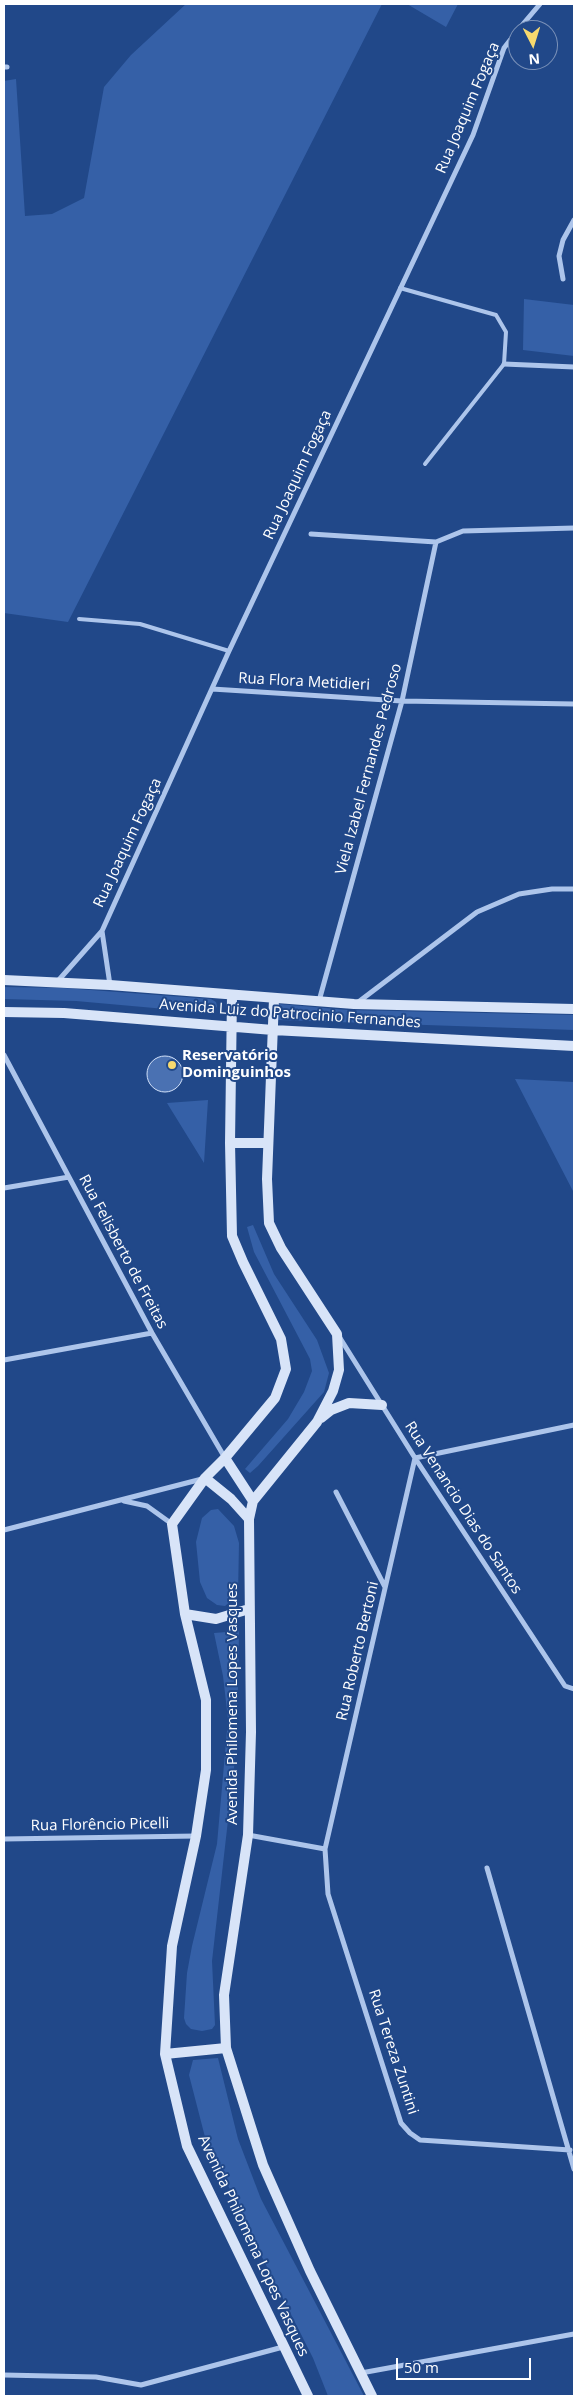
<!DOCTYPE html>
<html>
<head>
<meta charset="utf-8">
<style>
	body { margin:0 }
	#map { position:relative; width:578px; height:2400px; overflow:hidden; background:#214889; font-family:"Open Sans",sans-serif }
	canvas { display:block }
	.frame { position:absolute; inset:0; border:5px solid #fff; pointer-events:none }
	.north { position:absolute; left:508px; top:20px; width:50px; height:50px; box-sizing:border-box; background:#214889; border:1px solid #7a91b8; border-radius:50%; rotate:175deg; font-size:14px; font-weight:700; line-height:20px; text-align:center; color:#fff }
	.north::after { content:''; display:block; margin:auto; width:18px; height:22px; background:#f7d96e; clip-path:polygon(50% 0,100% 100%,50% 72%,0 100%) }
	.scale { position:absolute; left:396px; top:2358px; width:135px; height:22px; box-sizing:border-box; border:2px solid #fff; border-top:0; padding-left:6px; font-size:15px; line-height:18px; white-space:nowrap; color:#fff; -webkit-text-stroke:4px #214889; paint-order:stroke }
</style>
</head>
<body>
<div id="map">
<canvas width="578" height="2400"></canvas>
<div class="frame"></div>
<div class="north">N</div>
<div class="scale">50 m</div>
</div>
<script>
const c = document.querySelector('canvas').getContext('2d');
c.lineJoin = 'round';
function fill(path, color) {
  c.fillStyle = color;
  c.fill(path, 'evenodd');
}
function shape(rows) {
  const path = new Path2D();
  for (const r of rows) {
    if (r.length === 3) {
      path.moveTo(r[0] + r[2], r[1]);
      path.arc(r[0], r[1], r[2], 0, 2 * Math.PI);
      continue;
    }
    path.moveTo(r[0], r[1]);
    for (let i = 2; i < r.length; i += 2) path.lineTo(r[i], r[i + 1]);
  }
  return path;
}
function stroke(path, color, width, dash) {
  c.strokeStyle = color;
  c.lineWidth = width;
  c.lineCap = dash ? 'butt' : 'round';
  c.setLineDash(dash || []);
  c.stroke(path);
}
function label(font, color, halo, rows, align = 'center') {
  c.font = font + ' "Open Sans",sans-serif';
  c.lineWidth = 4;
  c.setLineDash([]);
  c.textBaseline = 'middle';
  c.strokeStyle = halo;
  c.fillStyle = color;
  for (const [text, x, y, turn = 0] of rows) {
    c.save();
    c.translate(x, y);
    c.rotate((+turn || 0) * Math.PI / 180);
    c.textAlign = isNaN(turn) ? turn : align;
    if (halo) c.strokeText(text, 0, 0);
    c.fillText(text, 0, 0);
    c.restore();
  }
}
fill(shape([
	[186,4,382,4,68,622,4,613,4,81,16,79,25,216,52,214,84,198,104,87,131,55],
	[407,4,458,4,446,27],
	[524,299,574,305,574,356,523,350],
	[4,987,64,988,211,999,216,1002,217,1006,215,1011,210,1013,76,1001,4,999],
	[279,1004,348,1010,574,1015,574,1030,278,1020],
	[515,1079,574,1082,574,1193],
	[208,1100,204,1163,167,1103],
	[253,1225,274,1274,317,1340,329,1373,324,1392,258,1466,250,1473,245,1469,288,1419,304,1392,312,1371,310,1359,254,1252,247,1227],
	[218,1509,234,1526,239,1543,238,1595,225,1606,217,1605,207,1598,200,1582,196,1542,202,1518,211,1510],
	[239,1631,237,1741,212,1961,215,2025,212,2029,202,2031,191,2029,186,2024,184,2018,187,1973,192,1946,217,1844,228,1719,223,1676,214,1633],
	[218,2058,238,2139,261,2199,364,2396,328,2396,313,2358,261,2255,205,2137,189,2075,193,2060]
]), '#3560a7');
const building = shape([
	[165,1074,18]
]);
fill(building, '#4a71b2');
stroke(building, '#d1e0f8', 1);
stroke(shape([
	[400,288,496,315,506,332,504,364,425,464],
	[79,619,140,624,229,651]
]), '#adc5eb', 4);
stroke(shape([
	[518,30,540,4],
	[4,67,7,67],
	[563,279,559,256,563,240,574,220],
	[504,364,574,367],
	[311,534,436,542,463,531,574,528],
	[212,689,402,701,574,704],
	[102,931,110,985],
	[57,982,102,931,229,651,473,135,504,48,518,30],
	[319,1001,402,701,436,542],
	[357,1003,477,912,519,894,552,889,574,889],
	[4,1055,152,1333,225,1458],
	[4,1188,69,1177],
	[340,1338,415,1458,565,1686,574,1689],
	[4,1360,152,1333],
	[336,1492,385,1587],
	[124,1501,147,1506,172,1524],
	[4,1530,202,1479],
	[248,1835,325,1849],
	[4,1839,196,1836],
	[487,1868,574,2169],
	[570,2150,420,2140,410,2133,401,2123,328,1894,325,1849,415,1458,574,1425],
	[361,2373,574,2334],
	[4,2375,96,2377,141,2385,283,2347]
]), '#adc5eb', 5);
stroke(shape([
	[4,980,110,985,354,1004,574,1009],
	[232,996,230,1143,232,1236,243,1262,281,1339,286,1369,275,1398,225,1458,205,1478,172,1524,185,1614,206,1700,206,1770,196,1836,172,1946,165,2054,187,2146,308,2396],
	[274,999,267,1179,269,1223,281,1248,337,1334,339,1370,333,1391,317,1422,253,1501,249,1519,251,1732,248,1835,224,1995,226,2048,263,2165,310,2271,372,2396],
	[4,1012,64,1013,273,1030,574,1046],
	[230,1143,268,1143],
	[321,1418,331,1410,349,1403,382,1405],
	[225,1458,253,1501],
	[205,1478,231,1499,249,1519],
	[185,1614,216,1619,249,1609],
	[165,2054,226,2048]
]), '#d8e4f8', 10);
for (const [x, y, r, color] of [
	[172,1065,5,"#f7d96e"]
]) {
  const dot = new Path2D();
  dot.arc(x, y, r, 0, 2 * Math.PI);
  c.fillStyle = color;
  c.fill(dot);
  stroke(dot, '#214889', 2);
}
label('15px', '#fff', '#214889', [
	["Rua Joaquim Fogaça",468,108,-67],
	["Rua Joaquim Fogaça",298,475,-65],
	["Rua Flora Metidieri",304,682,3],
	["Viela Izabel Fernandes Pedroso",369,769,-75],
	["Rua Joaquim Fogaça",128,843,-65],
	["Avenida Luiz do Patrocinio Fernandes",290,1014,4],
	["Rua Felisberto de Freitas",123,1252,62],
	["Rua Venancio Dias do Santos",463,1508,57],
	["Rua Roberto Bertoni",358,1651,-77],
	["Avenida Philomena Lopes Vasques",233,1704,-90],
	["Rua Florêncio Picelli",100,1825,-1],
	["Rua Tereza Zuntini",393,2052,72],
	["Avenida Philomena Lopes Vasques",253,2246,65]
]);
label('bold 15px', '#fff', '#214889', [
	["Reservatório",182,1056],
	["Dominguinhos",182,1073]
], 'left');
</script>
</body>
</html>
